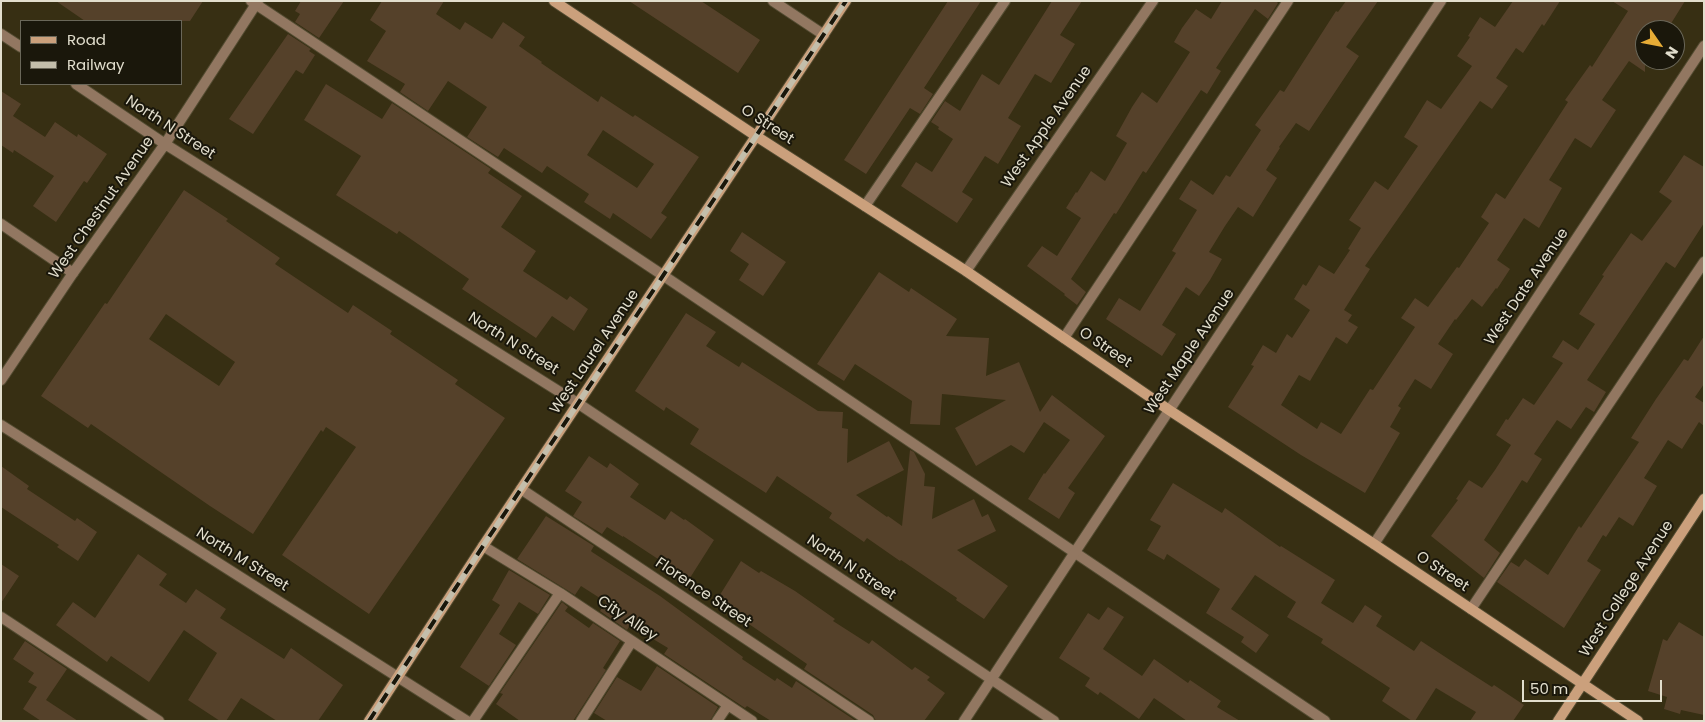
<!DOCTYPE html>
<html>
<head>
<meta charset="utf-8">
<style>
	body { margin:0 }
	#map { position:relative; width:1705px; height:722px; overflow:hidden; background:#372f13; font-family:Poppins,sans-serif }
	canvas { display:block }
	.frame { position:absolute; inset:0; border:2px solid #e2decd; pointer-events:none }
	.legend { position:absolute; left:20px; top:20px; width:162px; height:65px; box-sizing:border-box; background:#1a170b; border:1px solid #6a6759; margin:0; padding:6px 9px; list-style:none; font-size:15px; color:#e2decd }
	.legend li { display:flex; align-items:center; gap:10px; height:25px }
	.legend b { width:25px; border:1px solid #6a6759 }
	.north { position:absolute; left:1635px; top:20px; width:50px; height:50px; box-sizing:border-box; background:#1a170b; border:1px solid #6a6759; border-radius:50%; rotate:123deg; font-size:14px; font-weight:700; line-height:20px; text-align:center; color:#e2decd }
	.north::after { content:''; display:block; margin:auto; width:18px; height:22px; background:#e7ac36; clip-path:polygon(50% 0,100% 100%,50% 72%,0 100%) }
	.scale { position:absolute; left:1522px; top:680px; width:140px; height:22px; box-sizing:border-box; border:2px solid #e2decd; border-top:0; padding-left:6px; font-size:15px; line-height:18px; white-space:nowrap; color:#e2decd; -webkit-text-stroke:4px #1a170b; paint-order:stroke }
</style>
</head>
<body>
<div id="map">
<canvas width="1705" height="722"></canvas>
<div class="frame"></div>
<ul class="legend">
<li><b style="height:6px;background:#cba07c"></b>Road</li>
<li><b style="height:6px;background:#c3beab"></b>Railway</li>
</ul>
<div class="north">N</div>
<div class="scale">50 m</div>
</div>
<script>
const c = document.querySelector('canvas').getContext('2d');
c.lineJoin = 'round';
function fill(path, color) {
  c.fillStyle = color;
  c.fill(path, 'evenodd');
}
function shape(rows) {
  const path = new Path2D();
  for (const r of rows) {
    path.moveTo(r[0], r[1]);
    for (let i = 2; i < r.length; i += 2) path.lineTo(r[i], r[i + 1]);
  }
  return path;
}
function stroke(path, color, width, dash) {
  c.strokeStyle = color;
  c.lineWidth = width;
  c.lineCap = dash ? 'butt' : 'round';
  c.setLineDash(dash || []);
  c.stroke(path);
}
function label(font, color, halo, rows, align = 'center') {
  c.font = font + ' Poppins,sans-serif';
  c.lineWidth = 4;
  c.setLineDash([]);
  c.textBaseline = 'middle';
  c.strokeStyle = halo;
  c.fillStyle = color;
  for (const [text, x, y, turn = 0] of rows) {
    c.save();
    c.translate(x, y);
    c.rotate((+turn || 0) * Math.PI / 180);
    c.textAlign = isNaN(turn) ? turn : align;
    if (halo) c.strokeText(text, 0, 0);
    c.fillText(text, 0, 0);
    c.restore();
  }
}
fill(shape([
	[56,1,203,1,190,21,85,21],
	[301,1,344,1,319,38,295,22,300,14,295,11],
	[382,1,444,1,436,14,460,30,465,22,492,39,503,22,525,37,519,46,542,62,541,63,598,102,601,96,633,117,635,115,699,157,661,213,667,217,651,239,613,213,610,219,584,202,589,194,547,166,542,173,504,148,498,157,467,137,487,107,448,81,428,111,400,92,405,84,367,61,386,31,370,20],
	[603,130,654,164,637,188,587,155],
	[629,1,701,1,760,40,738,73],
	[948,1,981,1,924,88,933,94,920,114,910,108,866,174,844,160],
	[1052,1,1082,1,1060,35,1075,44,1051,83,1035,74,1008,118,1021,126,998,164,985,156,962,192,973,199,957,223,901,186,916,162,932,172,953,139,938,129,939,127,931,122,945,101,960,111,982,74,999,85],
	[1222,1,1276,1,1278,3,1268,19,1255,9,1216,68,1221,71,1207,94,1201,90,1146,173,1143,171,1116,214,1114,213,1071,279,1086,292,1077,305,1064,295,1065,294,1027,266,1042,246,1057,256,1081,218,1066,208,1076,192,1077,193,1091,171,1105,181,1127,143,1116,136,1132,107,1142,92,1157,103,1190,52,1174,42,1182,28,1196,9,1211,19],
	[1346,1,1378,1,1346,47,1359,56,1309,131,1296,123,1279,147,1280,148,1266,170,1277,178,1253,217,1238,207,1225,226,1209,252,1222,259,1210,280,1199,296,1186,287,1162,325,1176,334,1162,356,1106,319,1119,298,1140,311,1176,253,1172,251,1197,210,1179,199,1191,180,1213,195,1226,175,1230,177,1261,130,1255,125,1280,90,1284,92,1336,11,1338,12],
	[1513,1,1560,1,1544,26,1542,24,1523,53,1516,48,1496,78,1508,86,1492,109,1480,101,1365,266,1370,269,1344,310,1352,315,1348,321,1358,327,1347,344,1336,337,1310,381,1299,375,1281,405,1317,429,1321,422,1341,434,1370,389,1373,390,1415,327,1401,318,1415,298,1428,307,1457,267,1459,268,1489,223,1481,217,1496,193,1505,199,1568,102,1565,100,1590,65,1592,67,1628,11,1612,1,1685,1,1667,30,1645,30,1645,72,1629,61,1602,100,1616,110,1591,148,1575,138,1549,180,1562,188,1539,228,1524,218,1497,260,1510,269,1497,289,1496,288,1482,307,1472,299,1456,320,1455,319,1438,344,1453,354,1431,389,1415,379,1398,406,1401,408,1390,427,1400,433,1365,493,1301,455,1228,407,1254,366,1251,365,1263,345,1276,353,1287,334,1292,338,1310,310,1294,299,1303,284,1306,286,1319,265,1334,274,1350,250,1348,249,1361,228,1349,220,1375,181,1388,190,1418,146,1404,137,1427,100,1441,109,1472,66,1457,56,1470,37,1468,36,1480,17,1495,27],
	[288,34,311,49,309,51,315,55,303,74,296,70,253,134,229,119],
	[326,84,382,119,392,103,491,169,488,173,522,196,501,227,536,251,523,271,567,300,570,296,588,309,574,331,552,316,536,338,462,289,469,279,399,231,397,234,336,195,361,156,304,120],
	[1,91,21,104,13,116,45,137,55,122,77,137,78,134,107,154,87,183,84,181,56,222,33,206,54,176,14,150,13,153,1,145],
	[1684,155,1704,167,1704,223,1675,268,1666,262,1587,380,1606,392,1594,412,1586,407,1571,429,1557,420,1534,454,1542,459,1527,483,1522,480,1484,540,1500,553,1484,578,1431,536,1458,500,1456,499,1469,480,1482,488,1495,470,1511,445,1496,435,1506,419,1508,420,1523,398,1534,405,1563,363,1552,357,1563,340,1578,350,1595,324,1579,314,1604,276,1602,275,1631,233,1642,241,1672,201,1659,192],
	[184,190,228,219,226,221,280,258,275,264,348,313,353,305,392,331,390,334,458,380,455,384,505,418,369,614,282,555,356,447,326,427,323,432,321,430,253,534,210,506,91,424,88,428,41,396,105,303,107,304],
	[166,314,235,362,219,386,149,339],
	[742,232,786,262,763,296,739,280,749,264,730,251],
	[879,272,909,292,911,288,957,319,946,336,989,338,986,376,1019,362,1040,412,1052,395,1105,436,1068,488,1075,493,1059,519,1028,499,1044,473,1045,474,1070,440,1044,422,1024,453,1011,445,976,466,955,428,1006,400,942,394,940,425,910,424,912,401,855,364,844,381,817,364],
	[686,313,716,332,706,346,739,367,742,362,818,411,843,412,842,428,848,429,847,463,889,441,904,470,856,495,887,517,888,516,902,526,910,450,914,452,925,474,924,486,935,487,932,519,974,499,982,517,988,514,996,531,957,550,1008,586,984,619,956,600,957,598,901,560,900,561,867,538,864,542,829,518,832,513,777,476,766,493,690,444,699,429,666,407,664,411,635,391],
	[1704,336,1704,384,1695,397,1704,403,1704,426,1699,422,1682,449,1668,440,1644,478,1657,486,1633,526,1619,517,1606,537,1603,535,1587,561,1601,570,1564,628,1497,582,1511,562,1519,567,1525,559,1548,575,1579,526,1581,528,1639,442,1631,438,1656,399,1684,359,1688,361],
	[589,456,607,468,610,463,639,484,630,497,665,520,671,511,684,520,685,519,714,540,688,581,657,561,658,559,623,536,623,537,607,527,602,534,573,516,582,502,565,491],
	[1,466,29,486,27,489,75,521,77,518,97,532,78,561,57,547,59,545,1,507],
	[1173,483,1222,513,1225,508,1280,547,1281,546,1335,580,1321,603,1353,623,1365,605,1382,616,1376,626,1414,651,1421,641,1453,662,1492,687,1494,685,1524,705,1513,721,1470,721,1476,712,1436,688,1415,721,1412,721,1382,701,1390,688,1321,643,1323,639,1287,617,1296,602,1255,575,1231,609,1269,635,1256,653,1241,642,1244,637,1206,613,1220,589,1167,554,1164,560,1147,550,1161,526,1150,520],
	[546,516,594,546,591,551,592,552,660,596,743,657,742,659,775,681,777,678,792,688,796,681,856,721,771,721,747,706,745,708,664,654,668,648,630,625,627,630,600,611,606,602,581,586,575,595,517,559],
	[138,554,167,574,159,585,186,603,196,589,226,609,220,618,284,659,291,648,343,685,318,721,277,721,241,698,226,721,220,721,188,700,217,653,184,630,149,682,111,656,107,662,56,625,73,602,95,618],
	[741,561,759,573,761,571,795,591,835,619,833,621,869,644,872,640,912,670,915,667,930,677,927,680,945,693,924,721,876,721,873,715,804,669,807,664,733,613,736,610,718,598],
	[1,564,19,576,1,603],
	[509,570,550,595,538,614,519,602,499,634,516,645,489,686,460,667,500,605,492,600],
	[562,602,568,607,565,611,589,628,593,623,620,641,603,668,606,670,573,721,520,721,496,704,503,694,500,693],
	[1108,607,1124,617,1103,649,1142,676,1154,659,1188,683,1190,680,1221,701,1217,707,1240,721,1187,721,1154,698,1139,719,1100,692,1098,695,1085,686,1090,678,1059,658,1088,613,1099,620],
	[1679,622,1704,637,1704,715,1681,710,1680,714,1664,709,1667,697,1648,691,1663,639,1667,641],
	[25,641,67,669,46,700,78,721,41,721,23,709,37,687,28,682,34,673,13,659],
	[657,666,718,707,710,721,607,721,594,713,617,677,641,691]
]), '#55412a');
const lane = shape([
	[251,1,664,276,1325,721],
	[773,1,824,35],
	[865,206,1005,1],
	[1,224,73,273],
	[1064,338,1288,1],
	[1471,609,1704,262],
	[1,617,159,721]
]);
const street = shape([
	[1,34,21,47],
	[76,84,165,144,579,404,1054,721],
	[966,271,1153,1],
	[1,380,73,273,165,144,258,1],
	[1,425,467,721],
	[521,489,869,721],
	[1374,544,1704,46],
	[483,546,560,593,752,721],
	[473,721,560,593],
	[581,721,632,641],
	[717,721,728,705],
	[964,721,1077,549,1441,1]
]);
const secondary = shape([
	[554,1,756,136,966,271,1169,410,1374,544,1638,721],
	[369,721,483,546,846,1],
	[1558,721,1704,499]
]);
stroke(lane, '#524b31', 12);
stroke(street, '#524b31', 12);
stroke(secondary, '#524b31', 12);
stroke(lane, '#927761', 10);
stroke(street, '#927761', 10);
stroke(secondary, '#cba07c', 10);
const rail = shape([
	[369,721,483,546,846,1]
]);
stroke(rail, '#c3beab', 5.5);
stroke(rail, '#1a170b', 4, [11]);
label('15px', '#e2decd', '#1a170b', [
	["O Street",767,125,33],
	["West Apple Avenue",1047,127,-55],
	["North N Street",170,128,33],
	["West Chestnut Avenue",102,208,-55],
	["West Date Avenue",1527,287,-56],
	["North N Street",513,344,32],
	["O Street",1105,348,34],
	["West Laurel Avenue",595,352,-56],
	["West Maple Avenue",1190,352,-56],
	["North M Street",242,560,32],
	["North N Street",851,568,34],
	["O Street",1442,572,34],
	["West College Avenue",1627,589,-57],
	["Florence Street",703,593,34],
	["City Alley",627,619,34]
]);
</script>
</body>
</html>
